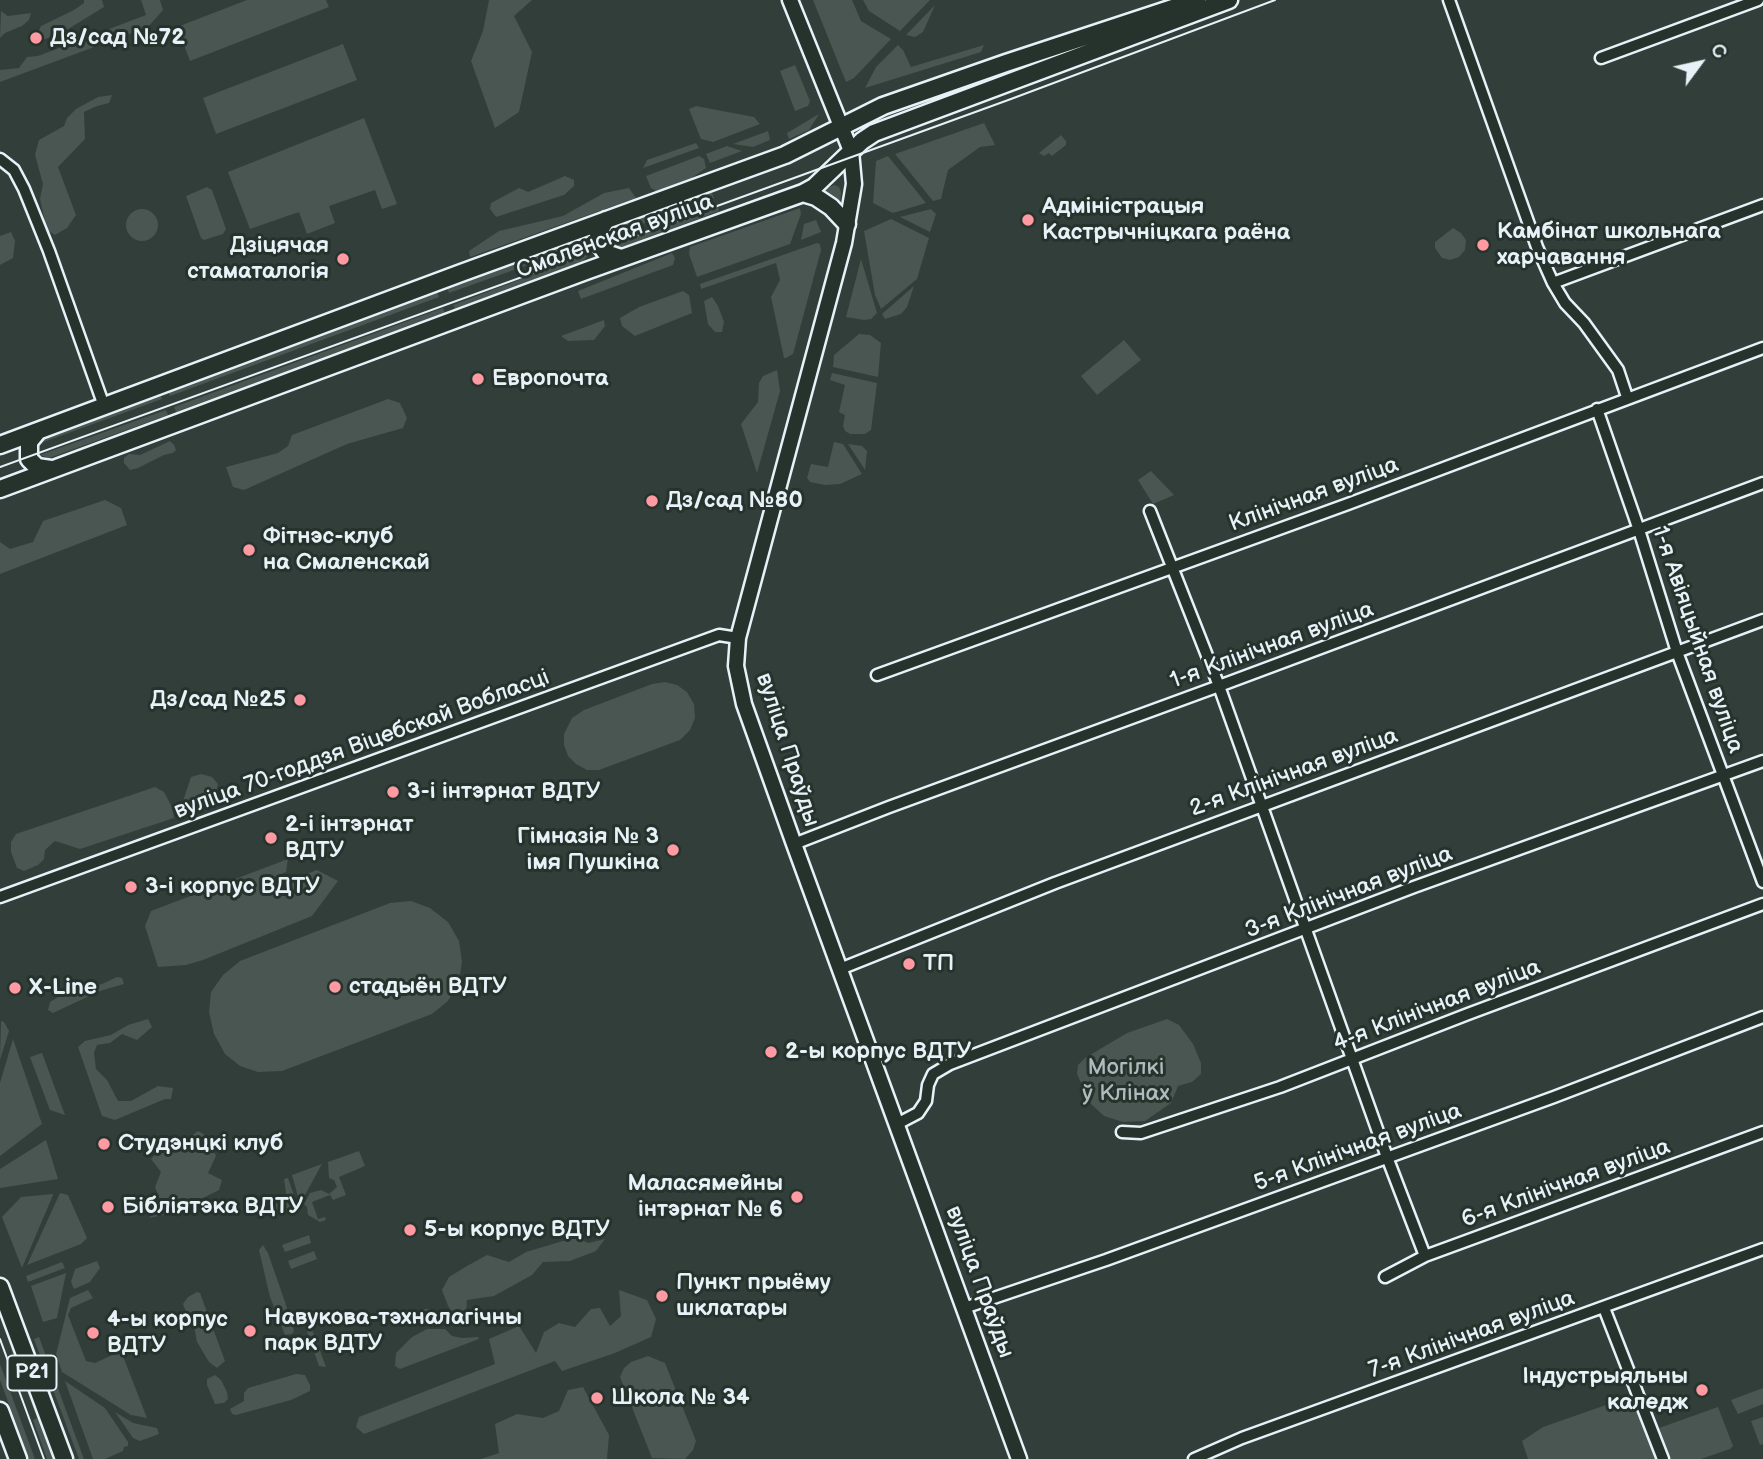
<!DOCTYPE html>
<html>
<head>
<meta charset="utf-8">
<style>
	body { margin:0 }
	#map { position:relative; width:1763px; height:1459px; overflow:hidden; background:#323e39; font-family:"Balsamiq Sans",sans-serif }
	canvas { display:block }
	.north { position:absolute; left:1665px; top:28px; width:70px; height:70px; -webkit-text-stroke:5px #26332d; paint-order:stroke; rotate:57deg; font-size:19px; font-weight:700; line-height:28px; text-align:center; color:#e8f1f8 }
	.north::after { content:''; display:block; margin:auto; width:24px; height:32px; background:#e8f1f8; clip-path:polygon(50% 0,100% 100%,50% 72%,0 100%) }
</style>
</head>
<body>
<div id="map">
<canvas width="1763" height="1459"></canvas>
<div class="north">С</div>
</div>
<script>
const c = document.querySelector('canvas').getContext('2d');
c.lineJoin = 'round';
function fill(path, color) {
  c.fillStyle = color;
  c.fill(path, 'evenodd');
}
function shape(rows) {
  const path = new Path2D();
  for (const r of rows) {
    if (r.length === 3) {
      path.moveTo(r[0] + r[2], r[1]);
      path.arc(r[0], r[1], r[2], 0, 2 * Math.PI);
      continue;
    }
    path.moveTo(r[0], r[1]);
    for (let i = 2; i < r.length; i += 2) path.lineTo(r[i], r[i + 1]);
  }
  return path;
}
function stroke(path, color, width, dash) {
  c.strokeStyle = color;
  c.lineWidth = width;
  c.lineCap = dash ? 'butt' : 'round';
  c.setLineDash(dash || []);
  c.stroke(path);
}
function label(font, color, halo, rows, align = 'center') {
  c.font = font + ' "Balsamiq Sans",sans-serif';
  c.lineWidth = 6;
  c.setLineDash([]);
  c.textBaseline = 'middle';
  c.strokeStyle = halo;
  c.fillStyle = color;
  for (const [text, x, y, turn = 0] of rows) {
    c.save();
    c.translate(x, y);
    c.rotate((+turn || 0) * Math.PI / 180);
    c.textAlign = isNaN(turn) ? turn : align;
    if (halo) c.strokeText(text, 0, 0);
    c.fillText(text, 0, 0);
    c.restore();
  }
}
fill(shape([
	[84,0,102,0,104,7,65,31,43,40,36,36,41,26,74,10,84,3],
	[141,0,160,0,163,10,148,27,0,82,0,70,19,68,27,57,38,56,146,15],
	[247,0,326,0,329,7,190,61,177,27],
	[489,0,532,0,514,16,532,52,519,112,495,128,471,61,483,31],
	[813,0,852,0,861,21,891,39,854,78,846,82],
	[863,0,930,0,900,31,869,11],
	[935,5,923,32,915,37,906,35],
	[1,11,8,16,31,13,29,20,22,26,5,33,0,38],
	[343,44,357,80,216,134,203,98],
	[898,45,903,50,911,67,984,45,981,52,865,88,876,67],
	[795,65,810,101,808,106,795,111,780,71],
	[112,95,109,103,97,106,84,112,85,139,58,167,76,215,67,228,55,235,47,230,40,199,43,184,35,155,39,140,64,126,67,118,76,109,98,97],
	[696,106,754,117,760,124,713,142,701,139,689,109],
	[819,114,809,130,789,139,787,133],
	[364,118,397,204,382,209,375,190,329,206,335,223,307,234,299,212,250,229,228,172],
	[984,123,995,145,980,147,948,170,941,199,933,201,895,154],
	[768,131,770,140,753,147,733,144],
	[1061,135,1066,141,1066,145,1052,156,1049,153,1044,156,1039,153],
	[696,143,699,148,643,168,647,160],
	[727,146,742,151,710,163,706,154],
	[699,156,704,159,706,168,690,179,667,188,656,191,651,188,646,176],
	[888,156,926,203,893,213,873,203,876,161],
	[565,176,574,180,574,186,564,195,496,217,490,209,491,203,519,188,528,192],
	[834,185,839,187,841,192,840,207,819,192],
	[207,187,212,190,226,229,223,234,204,240,201,238,186,196],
	[629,188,636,198,470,257,469,251,499,231,563,216,604,193],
	[711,191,714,198,603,238,609,229],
	[718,207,719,211,614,250,608,247],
	[800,208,801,214,790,244,697,277,689,254,690,247],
	[931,209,936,214,930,232,900,217],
	[142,225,16],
	[891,219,929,238,917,279,881,309,875,295,864,231],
	[816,220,821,232,801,240,804,224],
	[1453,228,1461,233,1466,240,1465,250,1459,257,1450,260,1442,258,1435,248,1435,242],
	[11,232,15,241,13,258,0,265,0,236],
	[582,241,587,244,449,293,447,288],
	[817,243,820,244,821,250,793,354,786,358,784,358,771,297,780,280,776,263,701,289,700,284],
	[590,253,583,261,455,309,453,305],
	[672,253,675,258,673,265,581,299,578,291],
	[861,259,877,313,871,319,864,320,846,317],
	[914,286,907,307,901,314,885,319,882,314],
	[683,291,689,295,692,313,635,336,622,326,620,318,639,307],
	[437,292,439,297,170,396,168,391],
	[712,297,718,306,724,322,722,332,715,332,708,324,704,301],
	[443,308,445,313,176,412,174,407],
	[604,320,605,326,594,340,568,341,561,336],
	[859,334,870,335,881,343,878,377,833,367,834,355],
	[1124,340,1141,360,1097,395,1081,376],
	[777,370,780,391,757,473,741,424,758,402,759,383,763,376],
	[832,373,877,383,871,430,865,434,850,434,845,431,843,426,845,415,839,412,845,385,830,380],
	[160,394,162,399,38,444,39,440,43,437],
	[388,399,400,403,407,418,403,428,347,444,244,490,233,487,226,467,278,453,288,446,292,435],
	[166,410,168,415,49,458,40,455],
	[170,441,174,445,176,450,173,453,164,455,138,468,130,470,124,463,124,458,129,454,140,455],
	[834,442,843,444,862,474,840,484,825,485,810,482,807,478,811,464,828,467],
	[848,444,862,446,867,451,865,470],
	[1151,471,1174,495,1153,504,1138,480],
	[105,500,121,508,127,525,0,574,0,542,10,549,33,542,43,521],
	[665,682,677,685,687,692,694,704,695,718,690,730,680,740,599,770,587,770,576,764,568,756,564,745,564,734,572,718,584,710,652,684],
	[201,774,212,777,218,784,216,792,198,797,193,808,187,810,182,804,191,777],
	[155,787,164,792,172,807,174,818,80,849,55,841,45,850,44,859,38,865,24,871,17,868,11,852,11,842,16,834],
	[288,859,286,872,262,882,264,890,317,870,338,881,312,916,203,960,186,965,158,967,145,926,151,911],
	[411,901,430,908,448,922,459,941,462,961,459,982,448,1001,432,1014,282,1071,258,1072,240,1066,225,1054,214,1034,209,1012,211,992,223,975,240,961,390,903],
	[117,977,122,978,124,984,100,991,53,1013,48,1010,50,1002,58,997,102,984],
	[148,1019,152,1027,137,1040,122,1034,110,1043,97,1045,94,1053,96,1069,107,1080,118,1101,131,1101,158,1086,173,1088,171,1099,165,1099,115,1120,102,1116,78,1047,85,1041,111,1035,128,1025],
	[1167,1019,1179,1025,1193,1044,1201,1063,1201,1074,1192,1082,1178,1086,1171,1103,1145,1121,1123,1122,1104,1116,1091,1104,1077,1074,1078,1065,1085,1058,1127,1033],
	[1,1021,4,1022,9,1031,0,1060],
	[13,1039,42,1124,0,1156,0,1083],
	[42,1053,65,1115,50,1110,30,1057],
	[198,1131,207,1136,216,1156,208,1173,222,1180,219,1190,197,1201,182,1204,168,1214,149,1218,162,1205,155,1187,161,1172,151,1159,166,1143,174,1142,182,1152,197,1150,193,1135],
	[46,1140,58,1179,0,1188,0,1169],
	[359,1151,365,1166,339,1177,346,1195,333,1200,330,1195,312,1202,318,1219,325,1217,326,1220,320,1222,308,1215,307,1207,304,1204,310,1193,321,1190,329,1194,337,1187,334,1180,329,1178,328,1162],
	[322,1164,300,1204,292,1175],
	[288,1178,297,1204,293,1209,276,1215,270,1212,264,1216,262,1209,287,1200,284,1179],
	[60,1193,68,1195,87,1238,81,1244,27,1265],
	[53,1194,53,1195,22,1268,2,1217,21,1197],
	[309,1235,311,1243,285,1252,282,1245],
	[576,1237,588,1243,605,1239,596,1251,570,1261,543,1262,532,1275,494,1296,467,1300,466,1314,456,1318,448,1306,442,1290,449,1277,467,1266,487,1255,509,1262,526,1252],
	[263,1245,268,1253,285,1302,294,1331,292,1334,285,1335,270,1297,259,1250],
	[314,1251,317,1259,291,1269,288,1261],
	[97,1261,100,1268,90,1282,74,1289,71,1282,75,1269],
	[62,1262,65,1268,28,1282,26,1276],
	[66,1273,57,1318,43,1322,31,1286],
	[88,1290,93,1298,71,1308,68,1315,86,1361,95,1363,121,1351,147,1418,131,1415,62,1372,56,1354,70,1298],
	[619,1290,647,1300,656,1319,651,1337,615,1353,562,1371,555,1361,364,1434,356,1427,359,1417,495,1364,489,1339,519,1326,536,1353,544,1332,559,1323,575,1327,591,1309,600,1308,610,1326,621,1316],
	[197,1292,200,1293,225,1361,217,1368,209,1362,197,1342,194,1326,198,1320,186,1312,183,1304,188,1297],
	[424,1309,431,1309,434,1312,434,1319,413,1324,410,1320,413,1314],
	[310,1324,326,1367,319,1366,307,1332],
	[427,1329,445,1329,452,1336,462,1338,478,1337,479,1339,400,1369,395,1366,396,1353,412,1337],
	[39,1337,84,1459,79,1459,34,1339],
	[12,1348,53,1459,47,1459,33,1420,37,1418,11,1349],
	[648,1356,665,1363,696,1441,693,1450,685,1459,652,1458,620,1377,624,1368,631,1362],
	[0,1364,35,1459,29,1459,0,1380],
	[296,1374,305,1375,310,1385,310,1391,291,1400,236,1415,232,1414,230,1409,244,1401,244,1393,248,1388],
	[215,1375,221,1380,227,1392,228,1399,224,1403,215,1404,207,1385,207,1379],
	[65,1381,105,1408,128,1442,128,1446,124,1447,123,1451,105,1459,93,1459],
	[583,1387,609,1435,607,1459,481,1459,499,1453,495,1424,517,1414,543,1418,559,1411,568,1390],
	[1763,1388,1763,1404,1738,1414,1731,1400],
	[1626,1398,1633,1401,1656,1459,1528,1459,1522,1441,1543,1427],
	[1718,1407,1733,1446,1730,1449,1701,1459,1671,1459,1659,1428],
	[115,1412,133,1423,157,1428,159,1434,140,1441,133,1438],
	[1763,1417,1763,1444,1760,1445,1751,1421]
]), '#495651');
const street = shape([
	[1449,0,1537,247,1553,283,1565,303,1584,323,1618,370,1627,397],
	[1601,58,1758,0],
	[0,159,14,170,24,189,49,251,104,406],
	[1553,283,1763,205],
	[1597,409,1639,530,1677,652,1763,882],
	[1150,511,1219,686,1387,1157,1425,1256],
	[877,675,1348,504,1763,348],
	[794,844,889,807,1219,686,1763,483],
	[0,897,719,635,738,638],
	[840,969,1055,883,1763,620],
	[897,1124,918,1113,926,1101,928,1085,933,1074,950,1064,1414,887,1763,761],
	[1122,1132,1141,1133,1280,1087,1468,1014,1763,904],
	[1385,1277,1425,1256,1763,1132],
	[964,1308,1106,1260,1554,1097,1763,1017],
	[1604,1308,1663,1459],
	[1194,1459,1242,1438,1763,1249]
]);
const secondary = shape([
	[790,0,851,151,854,184,844,243,738,638,736,666,744,704,794,844,1019,1459]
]);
const primary = shape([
	[803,193,816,197,831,207,847,224],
	[606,220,598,234,600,245,606,253,621,258],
	[38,431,29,442,29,459,37,467,51,469],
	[0,445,461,273,785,155,883,106,1006,63,1197,0],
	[0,489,586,271,803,193,814,187,862,141,874,133,1229,0],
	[0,1287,64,1459],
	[0,1411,18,1459]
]);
stroke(street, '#e8f1f8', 15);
stroke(secondary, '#e8f1f8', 19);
stroke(primary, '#e8f1f8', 21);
stroke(street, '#26332d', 10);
stroke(secondary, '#26332d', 14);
stroke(primary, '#26332d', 16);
stroke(shape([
	[0,467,1011,99,1275,0],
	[0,1339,44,1459]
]), '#e8f1f8', 2);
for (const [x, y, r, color] of [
	[36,38,7,"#ff9aa2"],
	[1028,220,7,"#ff9aa2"],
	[1483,245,7,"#ff9aa2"],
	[343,259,7,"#ff9aa2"],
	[478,379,7,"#ff9aa2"],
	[652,501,7,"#ff9aa2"],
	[249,550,7,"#ff9aa2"],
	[300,700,7,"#ff9aa2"],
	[393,792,7,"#ff9aa2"],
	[271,838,7,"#ff9aa2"],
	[673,850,7,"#ff9aa2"],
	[131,887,7,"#ff9aa2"],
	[909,964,7,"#ff9aa2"],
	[335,987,7,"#ff9aa2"],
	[15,988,7,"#ff9aa2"],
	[771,1052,7,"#ff9aa2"],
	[104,1144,7,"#ff9aa2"],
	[797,1197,7,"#ff9aa2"],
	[108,1207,7,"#ff9aa2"],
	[410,1230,7,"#ff9aa2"],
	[662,1296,7,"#ff9aa2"],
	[250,1331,7,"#ff9aa2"],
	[93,1333,7,"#ff9aa2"],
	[1702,1390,7,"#ff9aa2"],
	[597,1398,7,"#ff9aa2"]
]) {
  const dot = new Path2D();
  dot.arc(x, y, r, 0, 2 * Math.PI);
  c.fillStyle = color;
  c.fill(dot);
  stroke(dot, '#26332d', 2.5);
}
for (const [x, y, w] of [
	[32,1373,49]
]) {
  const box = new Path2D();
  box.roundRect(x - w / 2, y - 17.5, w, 35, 5);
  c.fillStyle = '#26332d';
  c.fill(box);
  stroke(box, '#e8f1f8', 2);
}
label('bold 21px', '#e8f1f8', null, [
	["Р21",32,1373]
]);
label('bold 23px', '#e8f1f8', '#26332d', [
	["Дз/сад №72",50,38],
	["Адміністрацыя",1042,207],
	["Кастрычніцкага раёна",1042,233],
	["Камбінат школьнага",1497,232],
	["харчавання",1497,258],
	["Дзіцячая",329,246,"right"],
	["стаматалогія",329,272,"right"],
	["Европочта",492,379],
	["Дз/сад №80",666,501],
	["Фітнэс-клуб",263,537],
	["на Смаленскай",263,563],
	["Дз/сад №25",286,700,"right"],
	["3-і інтэрнат ВДТУ",407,792],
	["2-і інтэрнат",285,825],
	["ВДТУ",285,851],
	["Гімназія № 3",659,837,"right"],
	["імя Пушкіна",659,863,"right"],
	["3-і корпус ВДТУ",145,887],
	["ТП",923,964],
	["стадыён ВДТУ",349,987],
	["X-Line",29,988],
	["2-ы корпус ВДТУ",785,1052],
	["Студэнцкі клуб",118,1144],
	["Маласямейны",783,1184,"right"],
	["інтэрнат № 6",783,1210,"right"],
	["Бібліятэка ВДТУ",122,1207],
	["5-ы корпус ВДТУ",424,1230],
	["Пункт прыёму",676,1283],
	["шклатары",676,1309],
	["Навукова-тэхналагічны",264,1318],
	["парк ВДТУ",264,1344],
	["4-ы корпус",107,1320],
	["ВДТУ",107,1346],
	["Індустрыяльны",1688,1377,"right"],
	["каледж",1688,1403,"right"],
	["Школа № 34",611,1398]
], 'left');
label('23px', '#e8f1f8', '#26332d', [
	["Смаленская вуліца",615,237,-20],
	["Клінічная вуліца",1314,495,-20],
	["1-я Авіяцыйная вуліца",1697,640,71],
	["1-я Клінічная вуліца",1272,646,-20],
	["вуліца 70-годдзя Віцебскай Вобласці",362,745,-20],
	["вуліца Праўды",787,750,72],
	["2-я Клінічная вуліца",1294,773,-20],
	["3-я Клінічная вуліца",1349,893,-21],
	["4-я Клінічная вуліца",1437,1006,-21],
	["5-я Клінічная вуліца",1358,1148,-20],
	["6-я Клінічная вуліца",1566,1184,-20],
	["вуліца Праўды",979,1282,70],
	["7-я Клінічная вуліца",1472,1335,-20]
]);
label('23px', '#b0bbbe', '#26332d', [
	["Могілкі",1126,1068],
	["ў Клінах",1126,1094]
]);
</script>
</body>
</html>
